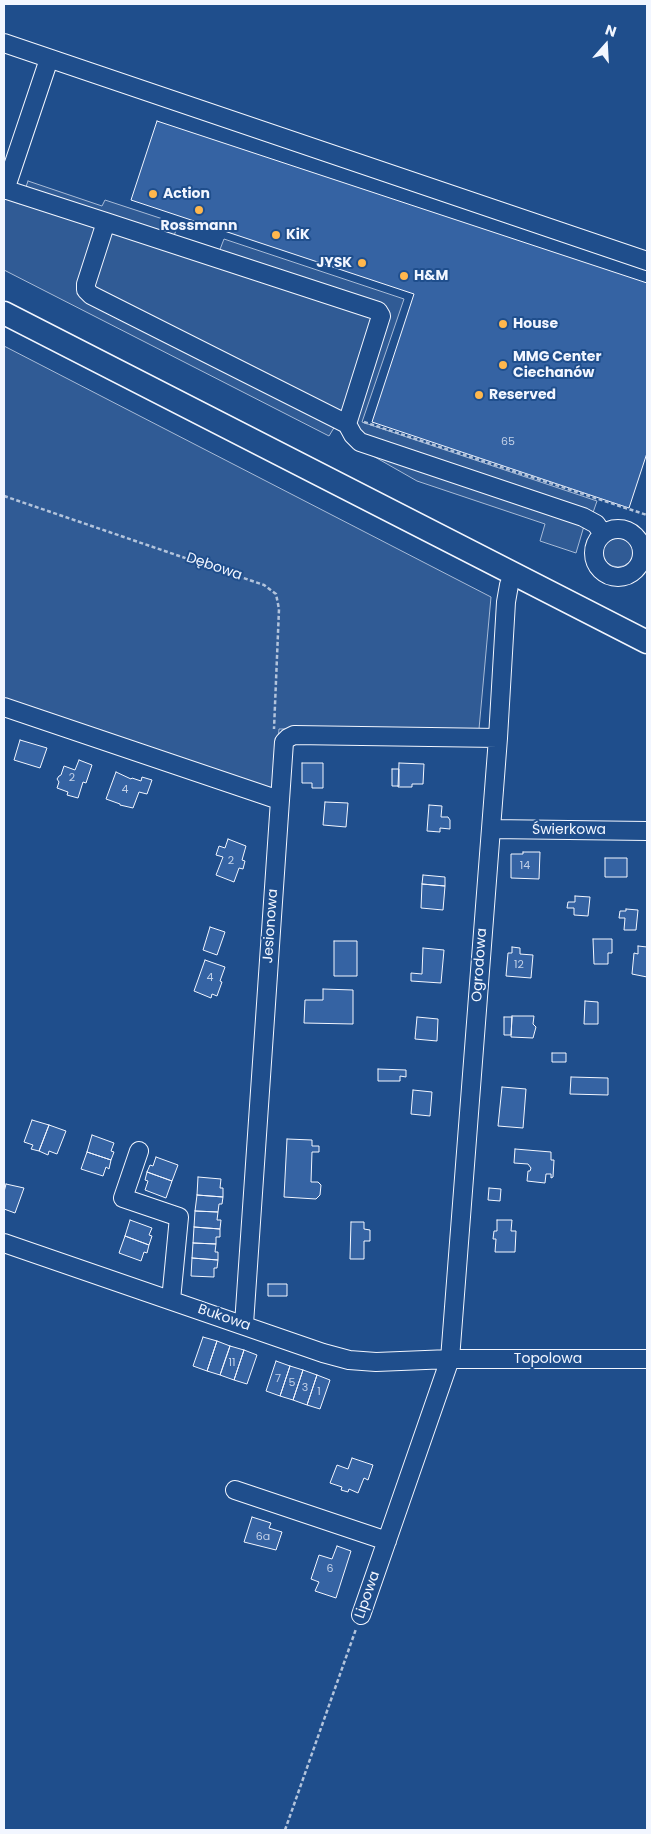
<!DOCTYPE html>
<html>
<head>
<meta charset="utf-8">
<style>
	body { margin:0 }
	#map { position:relative; width:651px; height:1834px; overflow:hidden; background:#1f4e8c; font-family:Poppins,sans-serif }
	canvas { display:block }
	.frame { position:absolute; inset:0; border:5px solid #f2f6ff; pointer-events:none }
	.north { position:absolute; left:581px; top:20px; width:50px; height:50px; -webkit-text-stroke:4px #1f4e8c; paint-order:stroke; rotate:19deg; font-size:14px; font-weight:700; line-height:20px; text-align:center; color:#f2f6ff }
	.north::after { content:''; display:block; margin:auto; width:18px; height:22px; background:#f2f6ff; clip-path:polygon(50% 0,100% 100%,50% 72%,0 100%) }
</style>
</head>
<body>
<div id="map">
<canvas width="651" height="1834"></canvas>
<div class="frame"></div>
<div class="north">N</div>
</div>
<script>
const c = document.querySelector('canvas').getContext('2d');
c.lineJoin = 'round';
function fill(path, color) {
  c.fillStyle = color;
  c.fill(path, 'evenodd');
}
function shape(rows) {
  const path = new Path2D();
  for (const r of rows) {
    if (r.length === 3) {
      path.moveTo(r[0] + r[2], r[1]);
      path.arc(r[0], r[1], r[2], 0, 2 * Math.PI);
      continue;
    }
    path.moveTo(r[0], r[1]);
    for (let i = 2; i < r.length; i += 2) path.lineTo(r[i], r[i + 1]);
  }
  return path;
}
function stroke(path, color, width, dash) {
  c.strokeStyle = color;
  c.lineWidth = width;
  c.lineCap = dash ? 'butt' : 'round';
  c.setLineDash(dash || []);
  c.stroke(path);
}
function label(font, color, halo, rows, align = 'center') {
  c.font = font + ' Poppins,sans-serif';
  c.lineWidth = 4;
  c.setLineDash([]);
  c.textBaseline = 'middle';
  c.strokeStyle = halo;
  c.fillStyle = color;
  for (const [text, x, y, turn = 0] of rows) {
    c.save();
    c.translate(x, y);
    c.rotate((+turn || 0) * Math.PI / 180);
    c.textAlign = isNaN(turn) ? turn : align;
    if (halo) c.strokeText(text, 0, 0);
    c.fillText(text, 0, 0);
    c.restore();
  }
}
const built = shape([
	[28,181,102,206,105,200,178,224,174,236,219,252,224,239,404,299,362,422,597,501,588,527,584,526,576,553,540,541,545,524,417,481,352,444,335,426,329,436,4,270,4,198,20,204,28,181],
	[4,346,491,597,479,729,279,729,274,795,4,698,4,346],
	[618,551,16]
]);
fill(built, '#305b95');
stroke(built, '#a8bbd7', 1);
const building = shape([
	[157,121,647,283,647,453,629,508,372,422,414,294,131,200,157,121],
	[20,740,47,748,40,768,14,760,20,740],
	[79,760,92,765,86,783,83,782,78,798,67,795,68,792,57,788,59,782,57,779,59,776,61,775,64,766,75,770,79,760],
	[302,763,323,763,323,788,312,788,312,783,302,783,302,763],
	[399,763,424,764,423,784,412,784,412,787,398,787,399,763],
	[392,769,399,769,399,786,392,786,392,769],
	[116,772,131,779,132,778,141,781,142,777,152,780,147,794,139,792,133,808,120,805,120,804,106,799,116,772],
	[325,802,348,803,346,827,323,825,325,802],
	[429,805,442,806,441,817,448,817,450,820,450,829,440,828,440,832,427,831,429,805],
	[228,839,246,846,242,860,245,861,243,869,239,868,234,882,216,875,223,857,216,855,219,846,225,848,228,839],
	[523,852,540,852,539,879,511,878,511,854,523,854,523,852],
	[605,858,627,858,627,877,605,877,605,858],
	[423,875,445,877,445,886,422,884,423,875],
	[422,884,445,886,443,910,421,908,422,884],
	[575,896,590,897,588,916,574,915,574,908,567,908,568,902,575,902,575,896],
	[626,909,638,910,636,930,624,930,625,918,619,918,620,911,626,911,626,909],
	[210,927,225,932,217,955,203,950,210,927],
	[593,939,612,939,612,953,608,953,608,964,594,964,593,939],
	[334,941,357,941,357,976,334,976,334,941],
	[638,946,647,947,647,977,632,974,634,953,638,954,638,946],
	[512,947,520,948,520,954,533,955,531,978,506,976,508,953,512,953,512,947],
	[423,948,444,950,441,983,411,981,411,973,422,974,423,948],
	[205,960,225,967,220,981,222,982,217,996,212,994,211,998,194,991,205,960],
	[323,989,353,990,353,1024,304,1023,305,1000,323,1000,323,989],
	[585,1001,598,1002,598,1024,584,1024,585,1001],
	[512,1016,534,1016,533,1024,536,1027,533,1038,511,1037,512,1016],
	[417,1017,438,1019,437,1041,415,1039,417,1017],
	[504,1017,512,1017,511,1035,504,1035,504,1017],
	[552,1053,566,1053,566,1062,552,1062,552,1053],
	[378,1069,406,1070,406,1077,400,1076,400,1081,378,1081,378,1069],
	[571,1077,608,1078,608,1095,570,1094,571,1077],
	[502,1087,526,1089,523,1128,498,1126,502,1087],
	[413,1090,432,1092,430,1116,411,1114,413,1090],
	[32,1120,49,1125,39,1151,31,1149,33,1145,24,1142,32,1120],
	[49,1125,66,1131,57,1154,49,1151,48,1155,39,1151,49,1125],
	[92,1135,114,1143,111,1151,114,1152,111,1160,87,1152,92,1135],
	[287,1139,312,1140,312,1146,319,1146,319,1152,312,1152,311,1182,318,1182,321,1185,320,1195,316,1199,284,1197,287,1139],
	[515,1149,551,1152,551,1160,554,1160,553,1177,551,1178,551,1174,546,1174,545,1183,527,1181,528,1171,530,1171,531,1168,528,1164,514,1163,515,1149],
	[87,1152,111,1160,109,1169,106,1167,103,1176,81,1169,87,1152],
	[156,1157,178,1165,172,1181,147,1172,150,1165,153,1166,156,1157],
	[147,1172,172,1181,166,1198,145,1190,148,1181,145,1180,147,1172],
	[198,1177,221,1179,220,1188,223,1188,223,1197,197,1195,198,1177],
	[6,1184,24,1188,15,1213,4,1209,4,1192,6,1184],
	[489,1188,501,1189,500,1201,488,1200,489,1188],
	[197,1195,223,1197,222,1204,219,1204,218,1212,195,1211,197,1195],
	[195,1211,218,1212,217,1220,221,1220,220,1229,194,1227,195,1211],
	[130,1220,152,1228,149,1235,152,1236,149,1245,125,1236,130,1220],
	[497,1220,512,1220,511,1231,516,1231,515,1252,495,1252,496,1239,493,1239,494,1231,497,1231,497,1220],
	[351,1222,364,1222,364,1229,370,1230,370,1241,364,1241,364,1259,350,1259,351,1222],
	[194,1227,220,1229,220,1237,216,1237,216,1244,193,1243,194,1227],
	[125,1236,149,1245,147,1253,144,1252,141,1261,119,1253,125,1236],
	[193,1243,216,1244,215,1252,218,1252,218,1260,192,1258,193,1243],
	[192,1258,218,1260,217,1268,214,1268,214,1277,191,1276,192,1258],
	[268,1284,287,1284,287,1296,268,1296,268,1284],
	[203,1337,217,1341,207,1371,193,1366,203,1337],
	[217,1341,230,1346,220,1375,207,1371,217,1341],
	[230,1346,244,1350,234,1380,220,1375,230,1346],
	[244,1350,257,1355,247,1384,234,1380,244,1350],
	[276,1361,290,1366,280,1396,266,1391,276,1361],
	[290,1366,303,1370,293,1400,280,1396,290,1366],
	[303,1370,317,1375,307,1405,293,1400,303,1370],
	[317,1375,330,1380,320,1409,307,1405,317,1375],
	[352,1458,373,1465,368,1480,364,1478,358,1493,349,1489,348,1492,341,1490,342,1487,330,1483,337,1465,348,1469,352,1458],
	[252,1517,271,1523,269,1528,282,1532,276,1550,244,1542,252,1517],
	[337,1546,351,1551,336,1598,315,1591,319,1582,311,1579,319,1555,332,1559,337,1546]
]);
fill(building, '#3563a3');
stroke(building, '#f2f6ff', 1);
const minor = shape([
	[4,43,647,261],
	[4,189,106,222,378,311,381,316,347,424,91,295,86,290,86,284,106,222],
	[5,190,49,59],
	[347,424,353,435,360,442,583,517,596,524,603,534],
	[618,553,24],
	[4,707,279,800],
	[491,829,647,831],
	[139,1151,123,1198,179,1217,171,1300],
	[4,1243,323,1353,349,1360,376,1362,450,1359,647,1359],
	[244,1324,284,742,288,738,294,735,498,738],
	[235,1490,387,1541],
	[361,1615,450,1359,498,738,506,602,509,585,514,573]
]);
const major = shape([
	[4,313,647,642]
]);
stroke(minor, '#f2f6ff', 20);
stroke(major, '#f2f6ff', 25);
stroke(shape([
	[364,422,647,515],
	[4,496,264,585,276,594,279,609,274,729],
	[285,1830,356,1629]
]), '#b3c4dc', 2.5, [4, 2.5]);
stroke(minor, '#1f4e8c', 18);
stroke(major, '#1f4e8c', 22);
for (const [x, y, r, color] of [
	[153,194,5,"#ffb74d"],
	[199,210,5,"#ffb74d"],
	[276,235,5,"#ffb74d"],
	[362,263,5,"#ffb74d"],
	[404,276,5,"#ffb74d"],
	[503,324,5,"#ffb74d"],
	[503,365,5,"#ffb74d"],
	[479,395,5,"#ffb74d"]
]) {
  const dot = new Path2D();
  dot.arc(x, y, r, 0, 2 * Math.PI);
  c.fillStyle = color;
  c.fill(dot);
  stroke(dot, '#1f4e8c', 2);
}
label('11px', '#c3d1e8', null, [
	["65",508,442],
	["2",72,778],
	["4",125,790],
	["2",231,861],
	["14",525,866],
	["12",519,965],
	["4",210,978],
	["11",232,1363],
	["7",278,1379],
	["5",292,1383],
	["3",305,1388],
	["1",319,1392],
	["6a",263,1537],
	["6",330,1569]
]);
label('bold 14px', '#f2f6ff', '#1f4e8c', [
	["Action",163,194],
	["Rossmann",199,226,"center"],
	["KiK",286,235],
	["JYSK",352,263,"right"],
	["H&M",414,276],
	["House",513,324],
	["MMG Center",513,357],
	["Ciechanów",513,373],
	["Reserved",489,395]
], 'left');
label('14px', '#f2f6ff', '#1f4e8c', [
	["Dębowa",214,567,19],
	["Świerkowa",569,830],
	["Jesionowa",271,926,-86],
	["Ogrodowa",480,965,-86],
	["Bukowa",224,1318,19],
	["Topolowa",548,1359],
	["Lipowa",368,1595,-71]
]);
</script>
</body>
</html>
